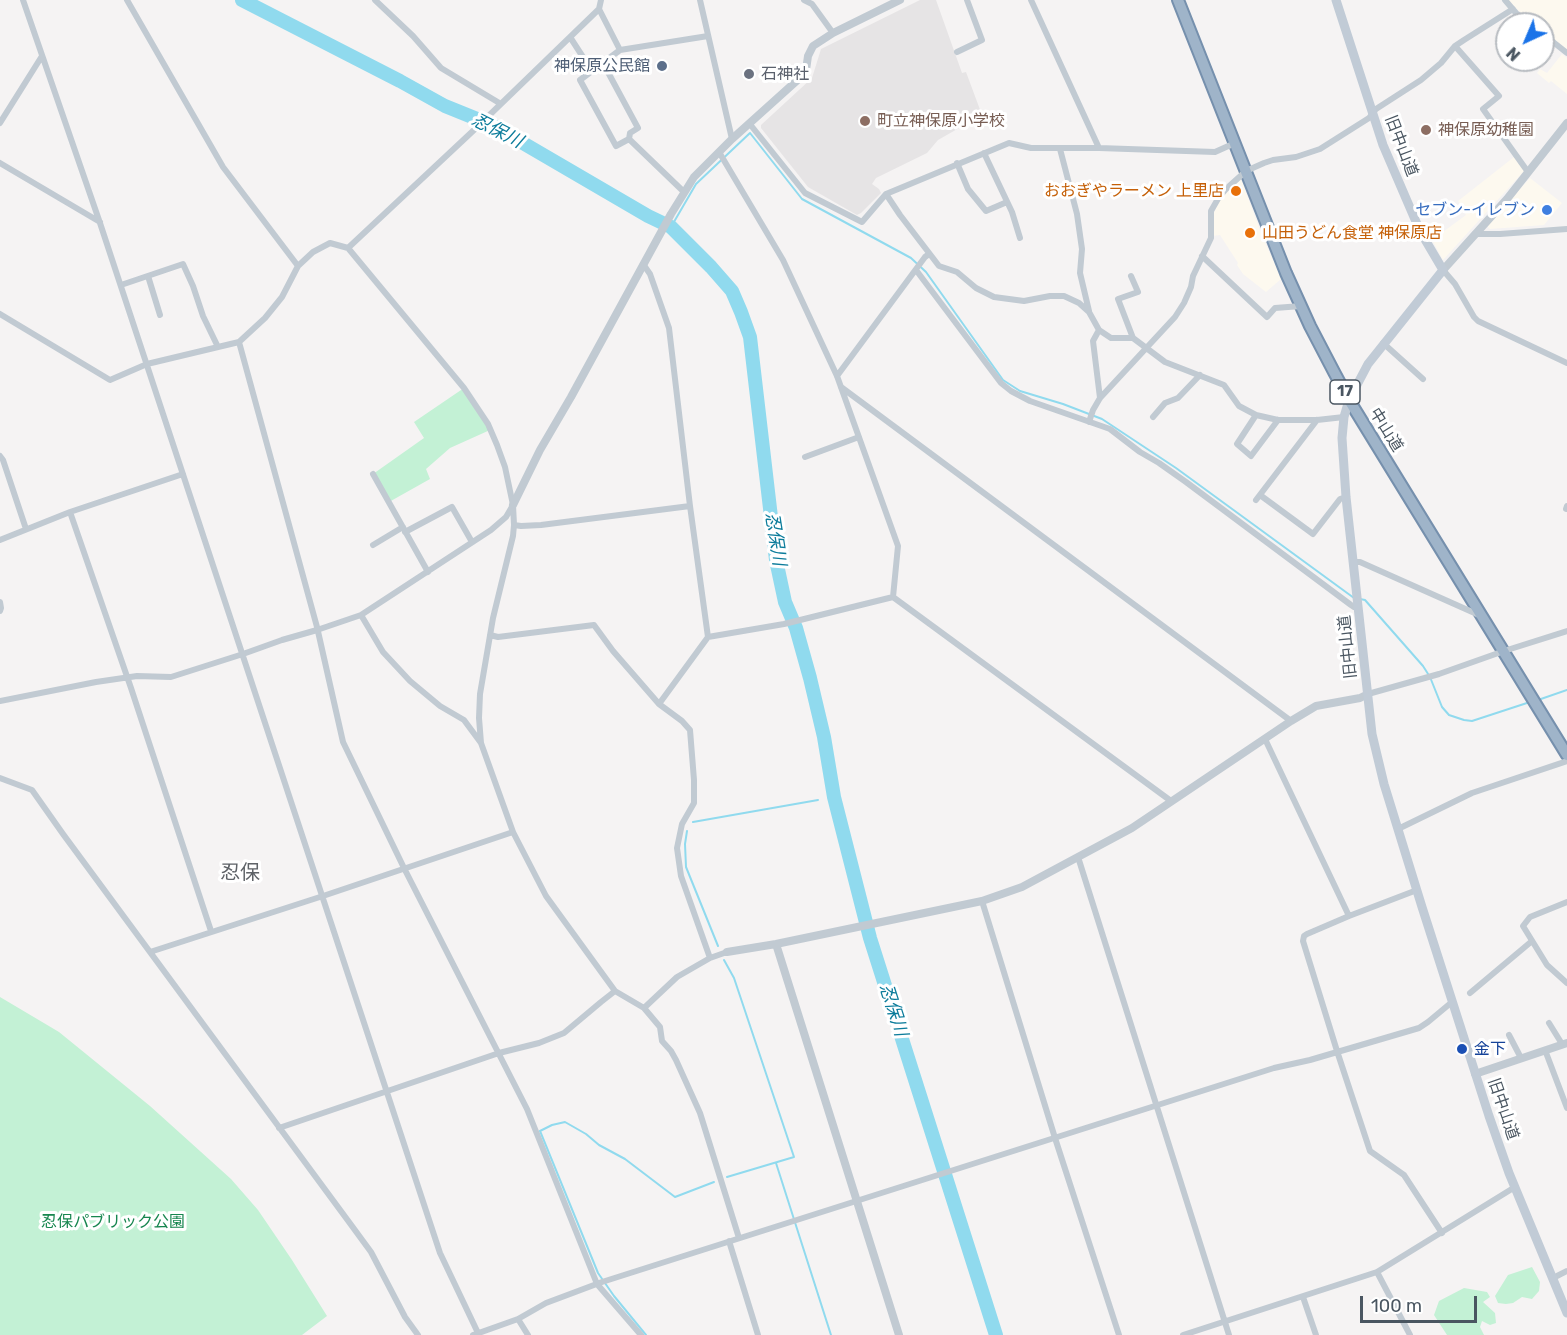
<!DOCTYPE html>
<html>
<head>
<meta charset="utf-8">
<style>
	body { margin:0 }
	#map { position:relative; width:1567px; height:1335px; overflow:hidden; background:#f5f3f3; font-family:Rubik,sans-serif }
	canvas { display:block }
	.north { position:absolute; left:1495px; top:12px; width:60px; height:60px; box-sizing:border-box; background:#fff; border:2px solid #b7bbc0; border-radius:50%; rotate:224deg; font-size:16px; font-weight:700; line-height:24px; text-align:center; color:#4a5661 }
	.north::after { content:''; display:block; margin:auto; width:21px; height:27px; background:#1a73e8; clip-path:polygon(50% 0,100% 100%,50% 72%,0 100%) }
	.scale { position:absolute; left:1360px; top:1296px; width:117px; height:27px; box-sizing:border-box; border:3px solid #4a5661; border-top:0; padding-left:8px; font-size:18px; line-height:21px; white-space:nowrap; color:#4a5661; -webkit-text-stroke:4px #fff; paint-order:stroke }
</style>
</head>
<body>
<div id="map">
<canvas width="1567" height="1335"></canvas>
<div class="north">N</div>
<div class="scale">100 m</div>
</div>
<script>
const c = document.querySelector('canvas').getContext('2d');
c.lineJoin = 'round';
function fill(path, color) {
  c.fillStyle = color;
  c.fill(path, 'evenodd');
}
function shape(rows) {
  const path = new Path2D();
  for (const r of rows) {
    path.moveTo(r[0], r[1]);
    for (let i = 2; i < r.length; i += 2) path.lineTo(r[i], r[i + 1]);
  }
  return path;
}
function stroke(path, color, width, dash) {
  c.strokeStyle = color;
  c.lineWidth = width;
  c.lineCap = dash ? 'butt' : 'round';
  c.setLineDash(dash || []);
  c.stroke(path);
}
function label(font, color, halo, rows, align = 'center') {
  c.font = font + ' Rubik,"Noto Sans JP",sans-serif';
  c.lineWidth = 6;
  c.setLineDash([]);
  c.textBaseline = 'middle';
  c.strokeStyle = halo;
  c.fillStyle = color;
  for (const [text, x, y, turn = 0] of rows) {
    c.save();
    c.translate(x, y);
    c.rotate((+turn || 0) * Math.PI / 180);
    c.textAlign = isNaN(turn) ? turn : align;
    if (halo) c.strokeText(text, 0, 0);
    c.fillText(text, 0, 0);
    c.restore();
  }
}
fill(shape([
	[1508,0,1567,0,1567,50,1543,30,1543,24,1535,24,1519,11],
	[1562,54,1567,58,1567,94,1551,81,1549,83,1537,73,1540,69,1547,73],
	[1514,157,1524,171,1443,260,1432,240,1466,215,1458,201],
	[1530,178,1562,203,1544,225,1490,229,1487,226],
	[1241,179,1261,233,1281,279,1266,292,1243,274,1237,265,1238,263,1220,235,1212,236,1214,213,1220,199,1227,189]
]), '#fdf9ef');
fill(shape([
	[920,0,936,0,962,73,966,72,982,115,938,140,927,153,876,178,872,184,879,189,881,193,861,213,857,215,808,187,761,128,761,125,812,78,821,49]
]), '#e6e4e5');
fill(shape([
	[464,388,490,430,450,448,426,469,430,479,389,502,373,474,424,438,414,422],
	[0,997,59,1032,150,1106,231,1179,258,1210,292,1260,327,1316,302,1335,0,1335],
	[1532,1267,1540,1282,1539,1291,1532,1299,1522,1297,1513,1303,1506,1304,1498,1303,1495,1296,1508,1275],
	[1464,1288,1487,1292,1490,1297,1483,1302,1495,1313,1496,1323,1490,1325,1482,1321,1480,1327,1484,1335,1447,1335,1434,1315,1439,1301]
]), '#c3f1d5');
stroke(shape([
	[671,227,696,184,750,133,802,199,911,258,926,272,1003,380,1020,391,1063,404,1102,419,1176,468,1354,598],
	[1360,599,1365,600,1423,666,1430,677,1442,707,1449,715,1464,720,1472,721,1530,702],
	[1538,700,1567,690],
	[831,797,834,797],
	[693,822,818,800],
	[687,831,685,844,686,867,718,946],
	[724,960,734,978,794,1157,727,1177],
	[776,1163,831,1335],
	[646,1335,614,1296,598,1273,540,1131,552,1125,565,1122,586,1134,599,1145,625,1159,675,1197,714,1182]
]), '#90daee', 2);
stroke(shape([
	[242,0,400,81,445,106,492,125,648,216,671,227,711,267,732,291,741,312,750,337,776,560,785,602,796,628,810,678,824,737,834,797,870,938,996,1335]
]), '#90daee', 14);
const trunk = shape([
	[1178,0,1286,273,1310,326,1334,372,1349,400,1567,755]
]);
stroke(trunk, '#7690ad', 14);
stroke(shape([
	[23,0,100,223,440,1253,478,1333],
	[127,0,223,167,298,266],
	[375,0,413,36,441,68,501,104],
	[700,0,732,139],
	[804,0,812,4,833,33],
	[1031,0,1099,148],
	[1505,0,1516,13,1530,24],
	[599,9,620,50,580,80,616,146,629,139,684,192],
	[1543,34,1567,53],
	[570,37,592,71],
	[1455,46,1499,96,1483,109,1528,172],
	[620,50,708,36],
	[957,52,982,40,967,0],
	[603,63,638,128,630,133,629,139],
	[0,123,42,56],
	[749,123,805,193,862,222,886,194,1009,143,1031,148,1099,148,1215,152,1235,143],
	[1060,149,1077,214,1082,249,1080,273,1089,311],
	[719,152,783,260,837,376,898,546,893,597],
	[984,153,1012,212,1020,238],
	[0,163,100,222],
	[957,163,968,189,986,211,1007,202],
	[886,194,900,215,939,266,957,272,976,288,994,297,1024,301,1050,296,1064,296,1079,303,1089,312,1099,330,1111,338,1133,338,1165,362,1224,385,1239,406,1256,415,1278,420,1317,420,1344,417],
	[1475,234,1500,234,1567,229],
	[348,248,474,130,599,9,601,0],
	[1202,256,1267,317,1275,308,1301,306],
	[643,264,650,274,669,328,690,506,708,637,659,704],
	[916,270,1001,383,1011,391,1030,401,1110,429,1140,452,1159,463,1186,482,1351,605,1354,607,1358,607],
	[1443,270,1455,284,1474,317,1478,321,1567,363],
	[148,276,160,315],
	[1131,276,1138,292,1118,299,1133,338],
	[121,285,183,264,193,286,203,316,218,347],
	[0,314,110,380,147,364,239,342,265,318,282,297,298,266,313,252,330,243,348,248,464,388,488,424,497,445,505,467,513,505,514,525,513,536,493,618,480,694,479,718,481,743],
	[1099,330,1093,341,1100,398],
	[239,342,317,627,343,742,404,868,527,1109,597,1284,641,1335],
	[1383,343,1423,379],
	[837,376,925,257,929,254],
	[841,387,1291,721],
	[1256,415,1237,444,1251,456,1278,420],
	[1153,417,1165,403,1178,398,1200,375],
	[1089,422,1093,410,1100,398,1175,317,1184,303,1191,287,1193,276,1211,238,1211,211,1219,197,1226,189,1246,171,1264,163,1273,160,1296,157,1320,149,1369,118,1376,109,1421,80,1441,63,1455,46,1464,40,1513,9],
	[0,456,3,460,26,529],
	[805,457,859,437],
	[373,474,428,572],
	[1260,495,1313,534,1340,499,1346,497],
	[1256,500,1317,420],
	[1567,506,1566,509,1567,509],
	[70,512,131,688,211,931],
	[514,525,521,526,541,525,690,506],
	[405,532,452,507,472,542],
	[0,540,70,512,183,474],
	[373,545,403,527],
	[1354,562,1360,562,1479,615],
	[0,602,1,608,0,611],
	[361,615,383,652,410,681,440,706,464,720,481,743,513,832,546,896,615,991,644,1008,660,1027,662,1041,671,1051,676,1060,700,1113,739,1238],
	[490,635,498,637,594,625,613,651,659,704,682,721,690,730,694,780,694,803,682,824,677,848,681,876,710,958],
	[708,637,784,624,893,597,1171,801],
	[1368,694,1439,674,1504,651,1567,631],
	[0,701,96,682,137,676,171,677,243,654,282,640,317,630,361,615,491,530,506,517,513,505],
	[1265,739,1349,916,1307,934,1304,936,1303,941,1337,1051,1370,1151,1404,1175,1442,1233],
	[0,778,32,790,63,834,349,1222,371,1252,405,1317,418,1335],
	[1398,829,1472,793,1567,761],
	[1078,857,1229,1335],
	[982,901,1055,1138,1119,1335],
	[1567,902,1530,917,1523,926,1547,965,1567,983],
	[1349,916,1417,890],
	[150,952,323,896,513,832],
	[1470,993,1532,941],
	[644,1008,677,977,710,958,727,952],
	[1549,1023,1562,1044],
	[1509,1035,1521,1058],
	[1545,1050,1567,1108],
	[279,1128,499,1053,539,1043,564,1033,601,1002,615,991],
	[729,1241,758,1335],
	[1377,1272,1410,1335],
	[1553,1278,1567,1271],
	[1303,1297,1316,1335],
	[518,1319,528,1335],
	[473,1335,518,1319,546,1303,602,1282,1274,1068,1310,1060,1419,1028,1428,1022,1452,1002],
	[1183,1335,1377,1272,1515,1187]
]), '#c1cad2', 6);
stroke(shape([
	[1443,270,1507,199,1567,123],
	[513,505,540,450,571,397,671,214,694,177,732,139,802,76,806,70,808,56,813,46,833,33,900,0],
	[776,944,899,1335],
	[727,952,776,944,982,901,1022,887,1132,828,1291,721,1316,706,1360,698,1368,694],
	[1475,1074,1567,1043]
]), '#c1cad2', 8);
stroke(shape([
	[1336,0,1383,145,1420,231,1443,270,1368,364,1349,400,1344,417,1342,438,1346,497,1372,734,1384,784,1422,907,1489,1116,1509,1173,1567,1313]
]), '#c1cbd6', 9);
stroke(trunk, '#9fb4c9', 10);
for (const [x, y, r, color] of [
	[662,66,6,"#5c6f8a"],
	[749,74,6,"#6b7280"],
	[865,121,6,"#8d6e63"],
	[1426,130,6,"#8d6e63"],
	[1236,191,6,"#e8710a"],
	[1547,210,6,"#3f7fe0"],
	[1250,233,6,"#e8710a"],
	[1462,1049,6,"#1a4fb4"]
]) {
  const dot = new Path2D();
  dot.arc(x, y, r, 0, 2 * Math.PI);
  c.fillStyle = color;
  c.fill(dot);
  stroke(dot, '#fff', 2);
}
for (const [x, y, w] of [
	[1345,392,30]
]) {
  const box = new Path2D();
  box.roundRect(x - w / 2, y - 12, w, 24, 4.5);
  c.fillStyle = '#fff';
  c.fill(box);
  stroke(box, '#4a5661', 1.5);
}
label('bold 15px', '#4a5661', null, [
	["17",1345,392]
]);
label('16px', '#4e5e75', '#fff', [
	["神保原公民館",650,66]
], 'right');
label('16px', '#5b616d', '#fff', [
	["石神社",761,74]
], 'left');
label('16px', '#785e54', '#fff', [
	["町立神保原小学校",877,121],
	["神保原幼稚園",1438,130]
], 'left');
label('16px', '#4a5661', '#fff', [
	["旧中山道",1401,146,69],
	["中山道",1386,430,58],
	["旧中山道",1348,647,-96],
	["旧中山道",1503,1109,71]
]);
label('16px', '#c56008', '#fff', [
	["おおぎやラーメン 上里店",1224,191],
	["山田うどん食堂 神保原店",1262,233,"left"]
], 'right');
label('16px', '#366cbe', '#fff', [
	["セブン-イレブン",1535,210]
], 'right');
label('16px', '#164399', '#fff', [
	["金下",1474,1049]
], 'left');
label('16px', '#17864f', '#fff', [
	["忍保パブリック公園",113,1222]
]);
label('italic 18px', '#0c7c9b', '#fff', [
	["忍保川",497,131,27],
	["忍保川",775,539,81],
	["忍保川",893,1010,72]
]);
label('20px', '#5f6368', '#fff', [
	["忍保",240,873]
]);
</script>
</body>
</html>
